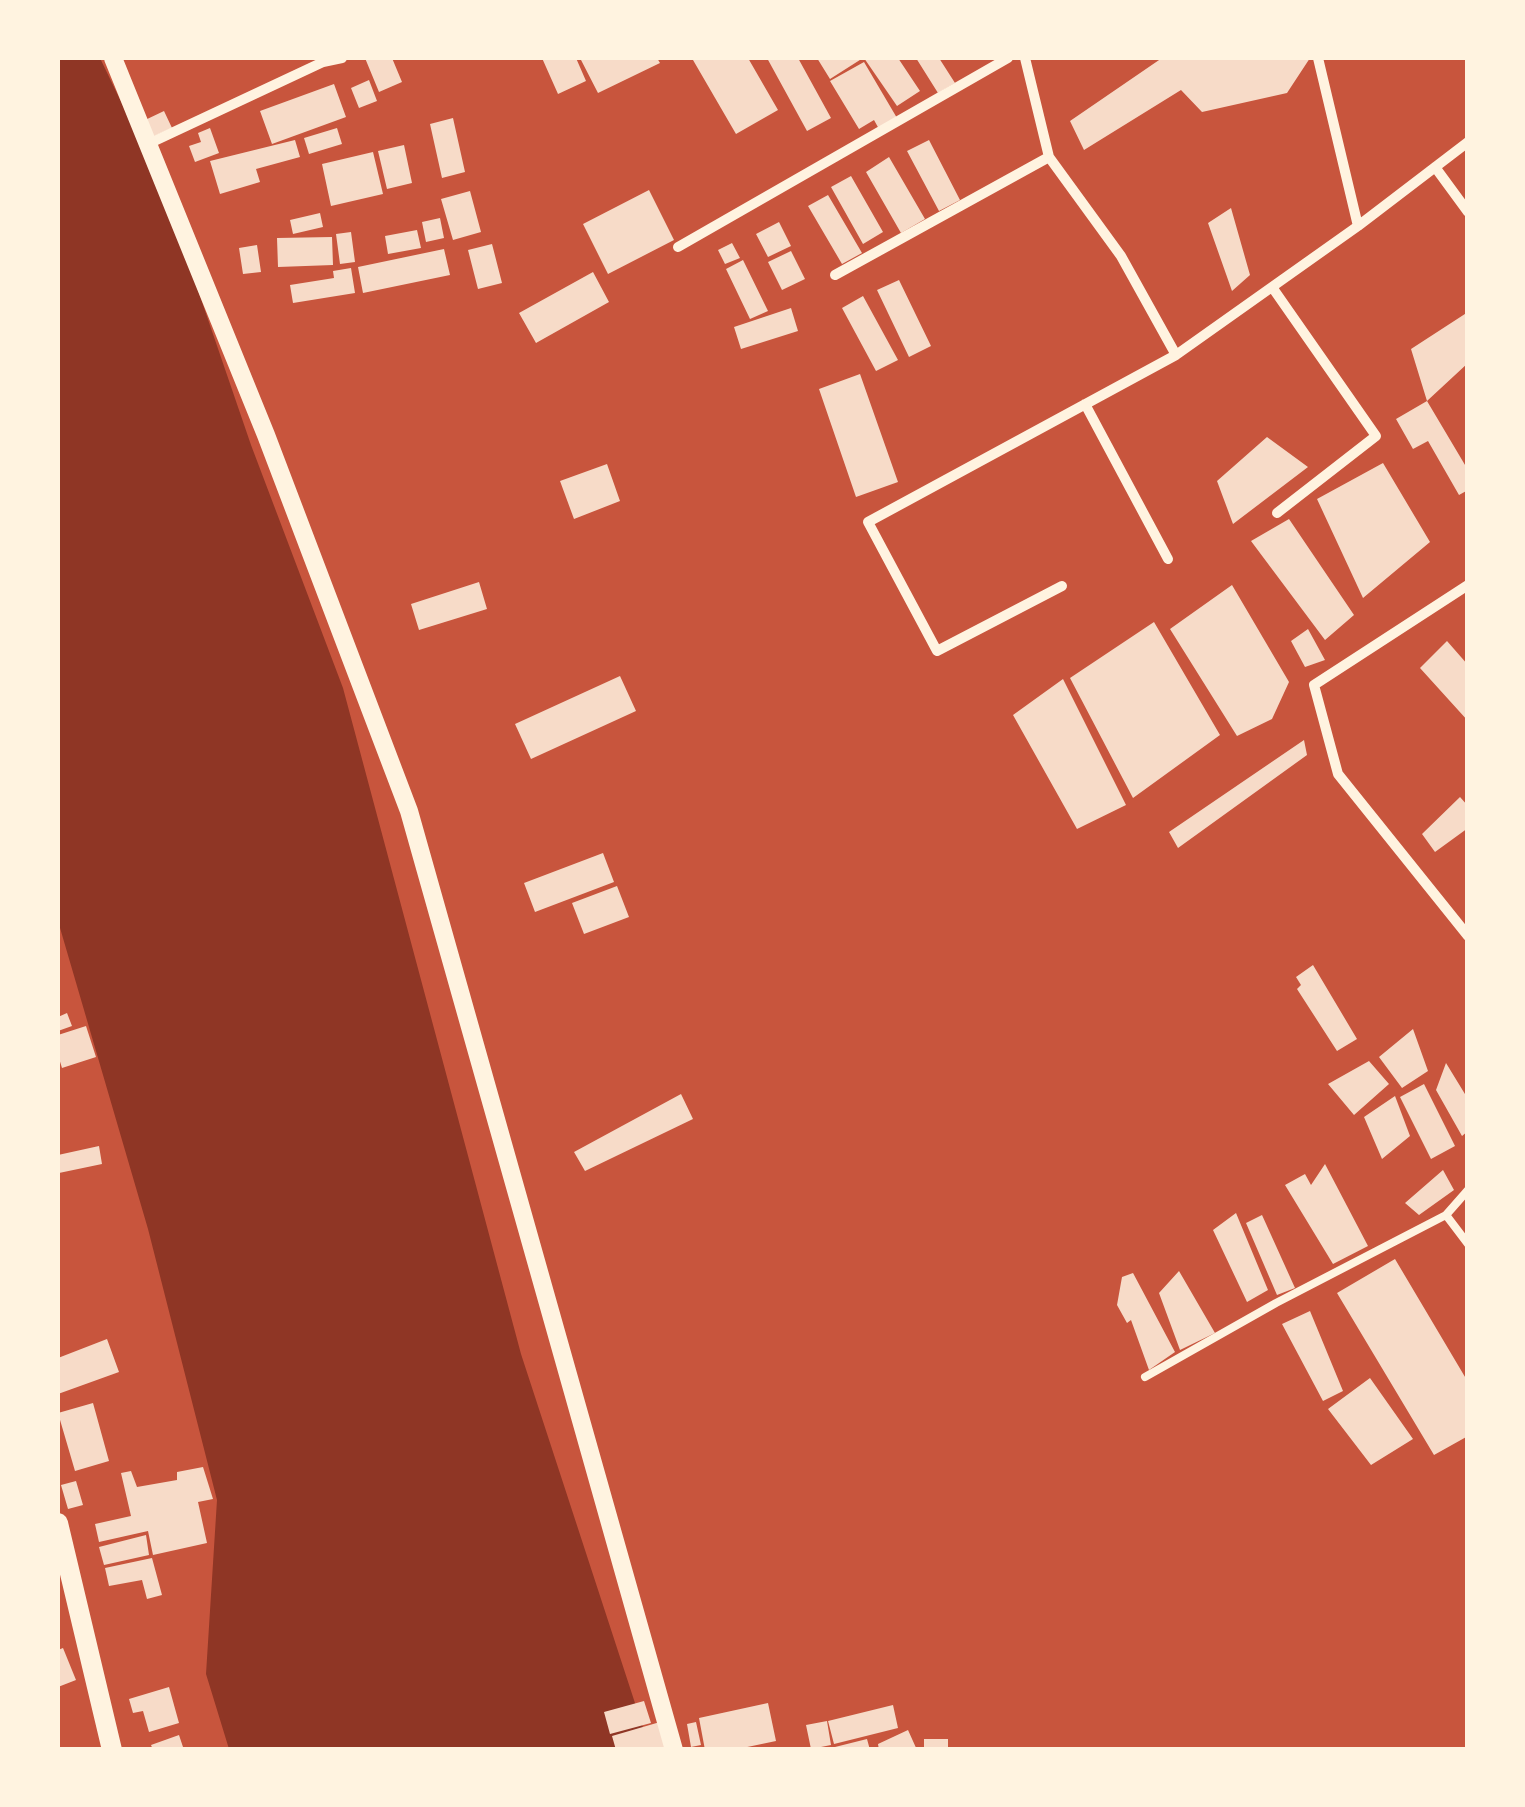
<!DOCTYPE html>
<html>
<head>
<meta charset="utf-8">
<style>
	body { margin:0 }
	#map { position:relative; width:1525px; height:1807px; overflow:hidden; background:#c8553d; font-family:"Work Sans",sans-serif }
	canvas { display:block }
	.frame { position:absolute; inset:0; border:60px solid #fff3e0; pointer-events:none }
</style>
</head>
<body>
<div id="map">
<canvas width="1525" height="1807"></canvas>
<div class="frame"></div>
</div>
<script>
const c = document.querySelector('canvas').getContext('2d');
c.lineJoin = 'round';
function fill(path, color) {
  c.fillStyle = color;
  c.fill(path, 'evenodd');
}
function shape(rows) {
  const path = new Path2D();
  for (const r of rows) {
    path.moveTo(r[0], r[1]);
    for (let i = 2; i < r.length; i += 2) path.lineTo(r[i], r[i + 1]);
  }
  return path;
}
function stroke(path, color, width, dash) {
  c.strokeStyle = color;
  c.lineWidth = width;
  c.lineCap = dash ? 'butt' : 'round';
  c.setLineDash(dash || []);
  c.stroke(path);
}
fill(shape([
	[58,58,100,58,164,191,251,445,343,688,521,1354,650,1749,229,1749,206,1674,217,1500,148,1229,58,921]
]), '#8f3625');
fill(shape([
	[365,58,392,58,402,82,379,92],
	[542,58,576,58,586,81,558,94],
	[580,58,657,58,660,63,598,93],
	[697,58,748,58,778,110,736,134,693,60],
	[767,58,798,58,831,118,807,131],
	[817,58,863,58,830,79],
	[864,58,898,58,920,91,897,106],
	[916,58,939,58,955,83,938,93],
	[1162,58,1310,58,1287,93,1202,112,1181,90,1084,150,1070,121],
	[864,62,897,118,879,129,874,120,859,129,830,81],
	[369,80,377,101,359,108,351,88],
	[334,84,346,117,272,144,260,111],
	[164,111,172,128,150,138,143,121],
	[453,118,465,172,442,178,430,124],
	[210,128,219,153,195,162,189,146,201,142,198,133],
	[337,128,342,144,309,154,304,138],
	[295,140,300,157,256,169,260,182,220,194,210,161],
	[929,140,960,200,939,211,907,151],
	[404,145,412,183,387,189,378,151],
	[373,152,383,194,331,206,322,164],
	[889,157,925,219,901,233,866,172],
	[851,176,883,232,863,244,831,187],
	[649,190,674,240,608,274,583,224],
	[470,191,481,232,453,240,441,199],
	[828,195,862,253,842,264,808,206],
	[1231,208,1250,275,1232,291,1208,223],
	[320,213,323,227,293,234,290,220],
	[440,218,444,238,426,242,422,222],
	[779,222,791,246,768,257,756,234],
	[417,230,421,248,388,254,385,236],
	[351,232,355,262,340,264,336,234],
	[332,237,333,265,278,267,277,238],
	[732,243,740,258,725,264,718,250],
	[492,244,502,283,478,289,468,250],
	[257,245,261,272,243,274,239,248],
	[444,249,450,275,363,293,358,267],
	[791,251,805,279,782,290,768,262],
	[743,260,768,311,750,319,726,269],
	[351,268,355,293,293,303,290,285,334,278,333,271],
	[593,272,609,302,536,343,519,313],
	[899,280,931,346,909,357,877,290],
	[863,296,898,360,876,371,842,308],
	[791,308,798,331,741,349,734,327],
	[1468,312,1468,363,1427,401,1468,470,1468,490,1459,495,1428,441,1413,449,1396,419,1427,401,1411,349],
	[860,374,898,482,856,497,819,389],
	[1267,437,1308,467,1233,524,1217,481],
	[1383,463,1430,542,1363,598,1317,499],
	[607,464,620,501,574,519,560,481],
	[1289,519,1354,615,1325,640,1251,541],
	[479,582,487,609,419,630,411,604],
	[1232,585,1289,682,1272,719,1237,736,1170,629],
	[1154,622,1220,735,1133,798,1070,678],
	[1308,629,1325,660,1305,667,1291,641],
	[1447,641,1468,665,1468,721,1420,668],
	[620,676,636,711,531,759,515,724],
	[1063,679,1126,805,1077,829,1013,715],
	[1304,740,1307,755,1178,848,1169,832],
	[1460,797,1468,806,1468,828,1435,852,1422,834],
	[603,853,614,882,535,912,524,883],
	[617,886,629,917,584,934,572,903],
	[1313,965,1357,1039,1337,1051,1297,989,1301,985,1296,977],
	[67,1013,72,1026,58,1031,58,1017],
	[86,1026,96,1057,62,1068,58,1055,58,1035],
	[1413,1029,1428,1071,1402,1088,1379,1057],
	[1369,1061,1389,1084,1354,1115,1328,1084],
	[1446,1063,1468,1099,1468,1131,1462,1136,1436,1090],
	[1424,1084,1455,1146,1431,1159,1400,1097],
	[681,1094,693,1119,585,1171,574,1152],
	[1395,1096,1410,1136,1382,1159,1364,1117],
	[99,1146,102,1164,59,1173,58,1155],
	[1325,1164,1368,1246,1333,1264,1285,1185,1305,1174,1311,1185],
	[1443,1170,1454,1190,1419,1215,1405,1203],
	[1236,1213,1268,1290,1247,1302,1213,1230],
	[1262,1215,1295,1288,1277,1295,1246,1223],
	[1395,1259,1468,1382,1468,1436,1434,1455,1337,1293],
	[1179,1271,1215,1333,1180,1350,1159,1293],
	[1133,1273,1175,1352,1149,1370,1131,1320,1127,1323,1117,1305,1122,1277],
	[1310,1311,1343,1391,1323,1401,1282,1324],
	[107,1339,119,1372,58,1394,58,1358],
	[1370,1378,1413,1439,1371,1465,1328,1409],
	[93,1403,109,1461,75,1471,58,1413],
	[203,1467,213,1499,198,1502,207,1543,153,1555,148,1531,99,1542,95,1524,131,1516,121,1473,131,1471,137,1487,177,1480,177,1472],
	[76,1481,83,1505,68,1509,61,1485],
	[146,1535,149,1555,104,1565,99,1547],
	[152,1558,162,1595,147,1599,142,1580,109,1586,105,1568],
	[63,1648,76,1680,58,1687,58,1650],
	[169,1687,179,1723,149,1732,143,1711,133,1713,129,1699],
	[644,1701,651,1723,610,1734,604,1712],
	[768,1703,776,1741,733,1750,705,1750,699,1718],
	[893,1705,898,1728,834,1744,828,1721],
	[827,1721,831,1745,811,1749,806,1725],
	[660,1722,668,1750,616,1750,612,1736],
	[696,1722,701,1745,691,1747,687,1724],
	[908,1730,917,1750,879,1750,878,1744],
	[179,1735,184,1750,153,1750,151,1745],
	[867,1739,870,1750,832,1750,831,1748],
	[924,1739,948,1739,948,1750,924,1750]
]), '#f7dbc8');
stroke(shape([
	[1446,1215,1468,1190],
	[1145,1377,1276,1303,1446,1215,1468,1244]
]), '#fff3e0', 8);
stroke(shape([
	[1025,58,1049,157,1121,256,1176,355],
	[1318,58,1358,226],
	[148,144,323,62,342,58],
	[1435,167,1468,212],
	[678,247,1008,58],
	[835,275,1049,157],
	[1272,287,1376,436,1277,513],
	[1085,404,1168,559],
	[1468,585,1314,685,1338,774,1468,936],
	[1062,586,937,651,868,522,1176,355,1358,226,1468,142]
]), '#fff3e0', 10);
stroke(shape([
	[113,58,266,435,409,811,674,1750]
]), '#fff3e0', 18);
stroke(shape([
	[58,1523,112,1750]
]), '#fff3e0', 20);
</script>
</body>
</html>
